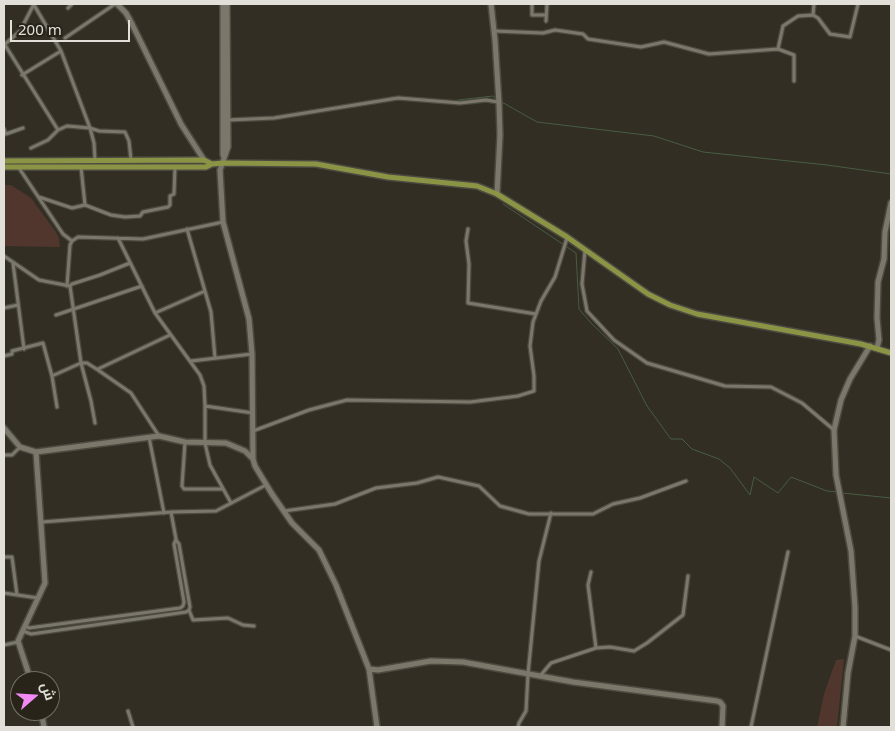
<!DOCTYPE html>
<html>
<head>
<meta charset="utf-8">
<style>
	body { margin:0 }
	#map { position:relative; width:895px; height:731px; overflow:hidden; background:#322e23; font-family:"Noto Sans",Cairo,sans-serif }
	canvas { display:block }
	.frame { position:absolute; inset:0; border:5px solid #e1dfd8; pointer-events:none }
	.north { position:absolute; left:10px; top:671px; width:50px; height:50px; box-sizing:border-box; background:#28241a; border:1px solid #726f66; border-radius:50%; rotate:71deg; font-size:14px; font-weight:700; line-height:20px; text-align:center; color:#e1dfd8 }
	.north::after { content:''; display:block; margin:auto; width:18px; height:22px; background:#f28af3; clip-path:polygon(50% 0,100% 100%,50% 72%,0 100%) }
	.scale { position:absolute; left:10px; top:20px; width:120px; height:22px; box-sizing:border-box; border:2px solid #e1dfd8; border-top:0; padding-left:6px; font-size:15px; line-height:18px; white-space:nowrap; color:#e1dfd8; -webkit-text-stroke:4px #28241a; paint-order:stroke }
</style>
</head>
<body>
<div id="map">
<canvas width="895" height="731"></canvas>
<div class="frame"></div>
<div class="north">ش</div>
<div class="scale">200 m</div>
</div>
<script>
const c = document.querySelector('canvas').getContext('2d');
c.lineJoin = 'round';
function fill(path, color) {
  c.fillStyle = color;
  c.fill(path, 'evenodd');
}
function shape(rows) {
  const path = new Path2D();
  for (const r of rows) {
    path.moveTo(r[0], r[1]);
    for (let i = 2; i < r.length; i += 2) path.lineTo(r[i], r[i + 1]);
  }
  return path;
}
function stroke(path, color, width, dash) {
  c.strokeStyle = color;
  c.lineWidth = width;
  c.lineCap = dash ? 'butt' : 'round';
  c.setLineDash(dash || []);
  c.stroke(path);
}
fill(shape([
	[4,185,11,185,31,198,56,232,59,238,60,247,4,246],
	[844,659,837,727,817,727,824,694,836,660]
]), '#50362c');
stroke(shape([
	[458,100,493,96,497,99],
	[500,101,537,122,654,136,703,152,827,165,891,174],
	[503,204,576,253,579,309,591,323,618,349,647,406,671,439,682,439,692,449,719,459,730,468,750,495,754,477,778,493,791,477,827,491,838,492],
	[842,493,891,498]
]), '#475d44', 1);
const street = shape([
	[532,4,532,15,546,15],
	[34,5,61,51,90,128,94,143,95,160],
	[68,8,72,4],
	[813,15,814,4],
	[546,21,547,4],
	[494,31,543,33,555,30,583,34,588,39,641,47,664,42,709,54,778,49],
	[65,38,115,4],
	[4,45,20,31,34,4],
	[5,45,58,130,67,126,90,128,99,131,125,132,129,141,131,160],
	[22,75,61,51],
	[794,81,794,55,778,49,783,26,798,16,813,15,818,18,830,34,850,37,858,4],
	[228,120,274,118,398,98,460,103,486,100,498,102],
	[4,129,6,134,23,128],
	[31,148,48,140,58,130],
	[81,167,85,205],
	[19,168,63,234,72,241],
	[39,197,72,208,85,205,111,215,125,217,140,216,143,212,168,207,170,205,170,196,174,194,175,167],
	[187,229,211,312,215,358],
	[468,229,466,241,469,264,468,303,536,314],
	[118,238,155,313,200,375,204,386,205,406,205,443,210,465,231,503],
	[585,250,582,284,587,311,614,340,647,363,725,386,771,387,802,403,834,430],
	[4,256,39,280,70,286,81,363,87,363,98,370,131,393,159,436],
	[13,263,24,349],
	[67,286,70,245,72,241,78,237,143,239,223,222],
	[70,286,72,284,100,275,130,263],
	[4,308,18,305],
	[155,313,205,291],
	[56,315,142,286],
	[4,356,12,354,12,351,43,343,52,376,81,363,91,401,95,423],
	[191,361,252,354],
	[98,369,170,335],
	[52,376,57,407],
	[205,406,253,413],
	[253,431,309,410,347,400,470,402,518,396,534,391,534,376,530,346,533,322,541,301,555,277,567,238],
	[149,437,164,513],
	[185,442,182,486,184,489,223,489],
	[4,455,12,455,20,447],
	[284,511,335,504,376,488,417,483,438,477,479,486,500,506,529,514,593,514,613,504,640,498,686,481],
	[42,522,171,512,216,511,266,485],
	[4,557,12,557,17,595],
	[591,572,588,585,596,648],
	[4,593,38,598],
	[189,610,193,620,228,618,243,625,254,626],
	[26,626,29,628,180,608,183,606,184,602,174,544,176,539,171,512],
	[23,631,31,634,186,612,189,610,190,607,179,544,176,540],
	[855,636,891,650],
	[4,645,18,642],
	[540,676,551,663,596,648,610,647,634,651,647,643,683,615,688,576],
	[128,711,133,727],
	[518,727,519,723,526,711,528,674,539,561,551,513],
	[751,727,788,552]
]);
const secondary = shape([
	[117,4,126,13,132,24,181,124,204,160],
	[223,4,223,155],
	[227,4,228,147,220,170,223,222,249,319,252,354,253,459,255,466,272,494,292,523,319,550,336,585,369,669,377,727],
	[491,4,495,40,499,103,500,135,497,194],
	[877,348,879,340,877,318,878,282,884,259,885,232,891,203],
	[4,428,20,447,36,452,159,436,185,442,226,443,245,451,253,459],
	[369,669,378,670,431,661,463,662,573,682,717,701,720,702,723,706,722,727],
	[31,681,18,641,45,583,36,452],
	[41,711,44,727],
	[843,727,848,673,855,636,855,607,851,551,836,475,834,430,841,400,850,379,870,346]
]);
const primary = shape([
	[4,161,204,160,212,164],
	[4,167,206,167,212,164,223,163,316,164,388,177,477,186,497,194,567,237,648,294,670,305,697,314,861,344,891,353]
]);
stroke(street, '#4d4a41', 5.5);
stroke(secondary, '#4d4a41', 8);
stroke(primary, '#4d4a41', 8);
stroke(street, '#7b776a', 3);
stroke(secondary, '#7b776a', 5);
stroke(primary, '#8b9445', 5);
</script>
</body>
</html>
